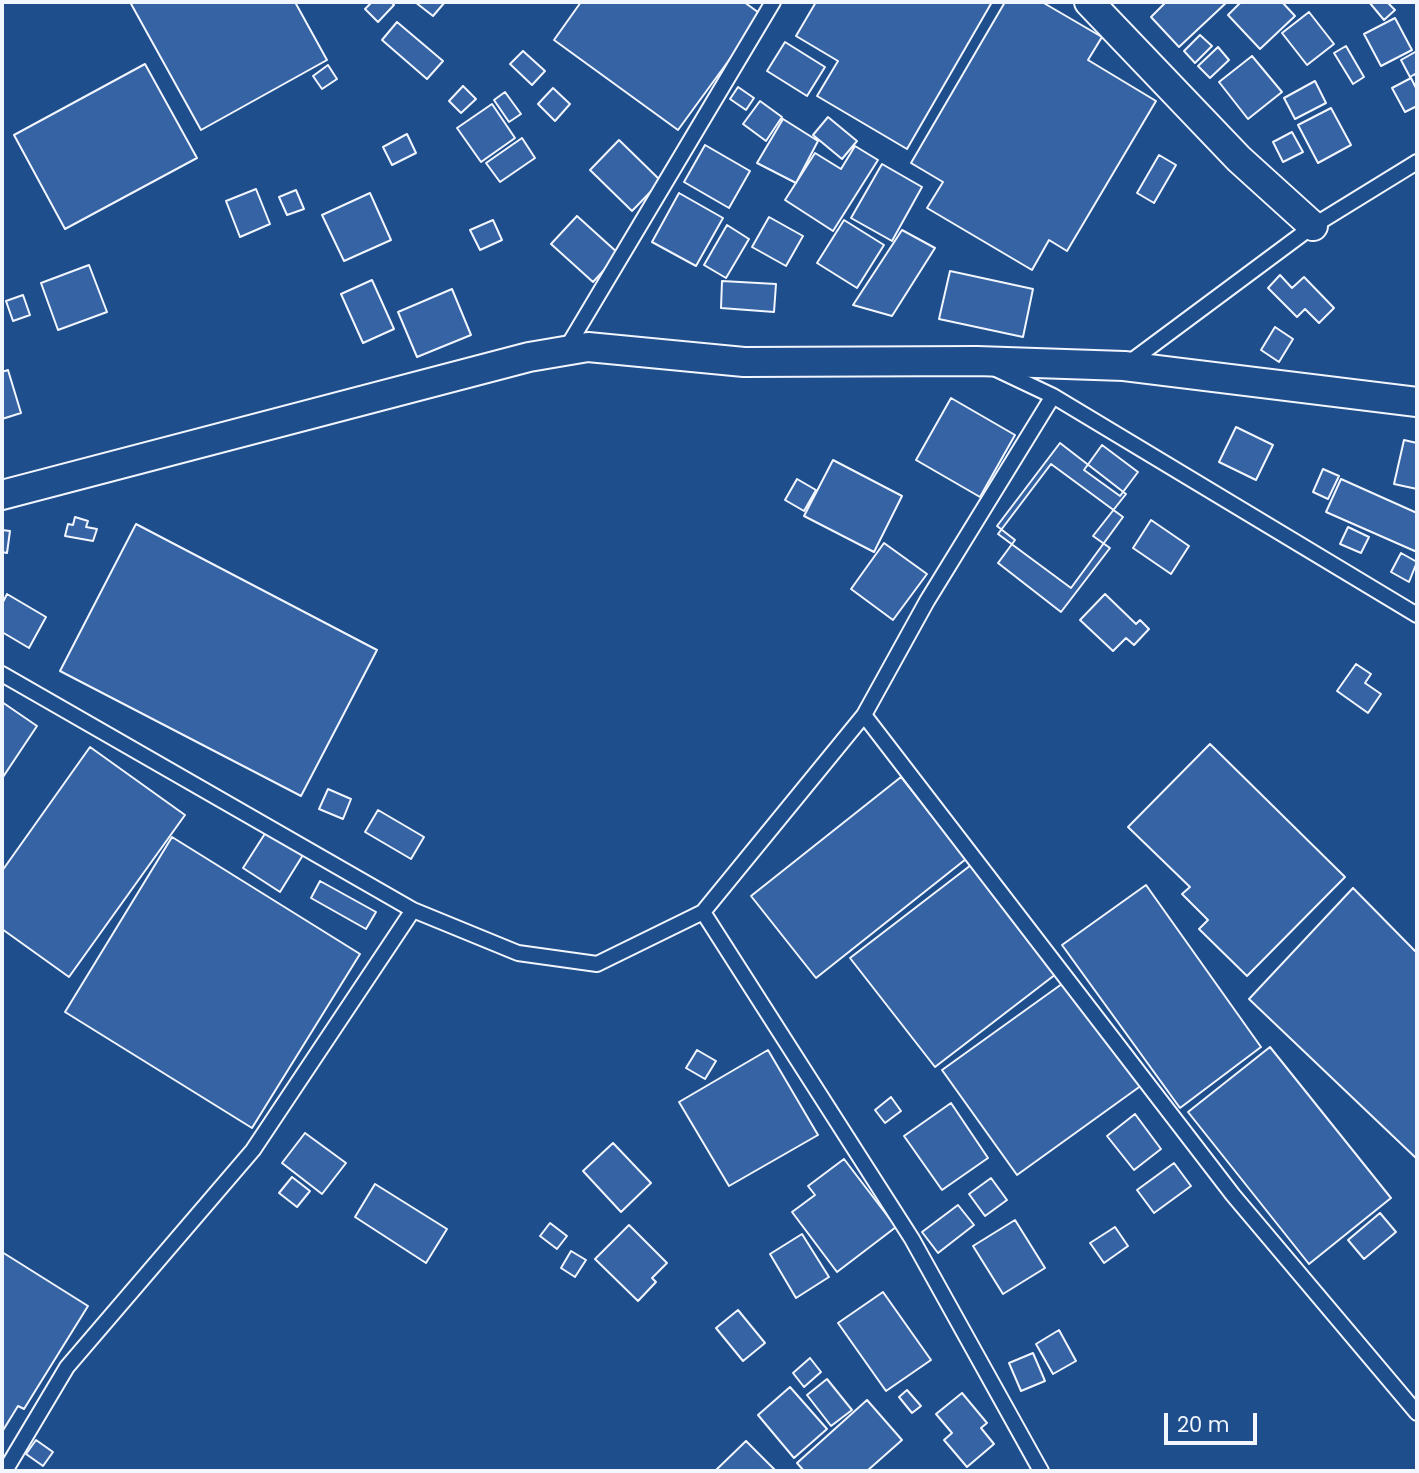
<!DOCTYPE html>
<html>
<head>
<meta charset="utf-8">
<style>
	body { margin:0 }
	#map { position:relative; width:1419px; height:1473px; overflow:hidden; background:#1f4e8c; font-family:Poppins,sans-serif }
	canvas { display:block }
	.frame { position:absolute; inset:0; border:4px solid #f2f6ff; pointer-events:none }
	.scale { position:absolute; left:1164px; top:1413px; width:93px; height:32px; box-sizing:border-box; border:4px solid #f2f6ff; border-top:0; padding-left:9px; font-size:21px; line-height:24px; white-space:nowrap; color:#f2f6ff; -webkit-text-stroke:5px #1f4e8c; paint-order:stroke }
</style>
</head>
<body>
<div id="map">
<canvas width="1419" height="1473"></canvas>
<div class="frame"></div>
<div class="scale">20 m</div>
</div>
<script>
const c = document.querySelector('canvas').getContext('2d');
c.lineJoin = 'round';
function fill(path, color) {
  c.fillStyle = color;
  c.fill(path, 'evenodd');
}
function shape(rows) {
  const path = new Path2D();
  for (const r of rows) {
    path.moveTo(r[0], r[1]);
    for (let i = 2; i < r.length; i += 2) path.lineTo(r[i], r[i + 1]);
  }
  return path;
}
function stroke(path, color, width, dash) {
  c.strokeStyle = color;
  c.lineWidth = width;
  c.lineCap = dash ? 'butt' : 'round';
  c.setLineDash(dash || []);
  c.stroke(path);
}
const building = shape([
	[130,2,295,2,327,60,201,130,130,2],
	[372,2,391,2,394,5,378,22,365,9,372,2],
	[415,2,445,2,433,16,415,2],
	[581,2,744,2,762,15,678,130,554,40,581,2],
	[816,2,992,2,907,149,817,96,838,61,796,36,816,2],
	[1005,2,1042,2,1102,37,1088,60,1156,101,1067,251,1049,240,1032,270,927,208,943,182,911,163,1005,2],
	[1166,2,1227,2,1179,47,1151,17,1166,2],
	[1241,2,1282,2,1295,16,1260,49,1228,15,1241,2],
	[1369,2,1387,2,1395,10,1384,20,1369,2],
	[1309,12,1334,44,1307,65,1282,33,1309,12],
	[1395,18,1412,50,1381,66,1364,34,1395,18],
	[397,22,443,61,427,79,382,40,397,22],
	[1200,35,1212,46,1195,63,1184,51,1200,35],
	[785,42,825,67,807,96,767,71,785,42],
	[1346,46,1364,77,1353,84,1334,53,1346,46],
	[1218,47,1229,60,1210,78,1198,66,1218,47],
	[523,51,545,71,532,85,510,64,523,51],
	[1417,51,1417,79,1415,74,1410,77,1401,60,1417,51],
	[1252,56,1282,92,1248,119,1219,82,1252,56],
	[145,64,197,158,65,229,14,135,145,64],
	[328,65,337,79,322,89,313,76,328,65],
	[1411,78,1417,90,1417,106,1405,112,1392,88,1411,78],
	[1315,81,1326,103,1295,119,1284,98,1315,81],
	[463,86,476,99,461,113,449,101,463,86],
	[738,87,754,98,746,110,730,99,738,87],
	[553,88,570,104,555,121,538,104,553,88],
	[505,92,521,114,509,122,494,100,505,92],
	[760,101,782,117,766,141,743,124,760,101],
	[492,104,515,138,481,162,457,128,492,104],
	[1331,108,1351,145,1318,163,1298,125,1331,108],
	[828,117,857,141,842,159,813,135,828,117],
	[783,119,818,141,796,183,757,163,783,119],
	[1292,132,1303,152,1283,162,1273,142,1292,132],
	[407,134,416,153,392,165,383,147,407,134],
	[522,138,535,158,500,182,486,163,522,138],
	[619,140,661,181,632,211,590,170,619,140],
	[705,145,750,171,729,208,684,182,705,145],
	[855,146,878,160,833,231,785,200,815,153,841,169,855,146],
	[1159,155,1176,165,1154,203,1137,193,1159,155],
	[882,164,922,187,892,241,851,218,882,164],
	[256,189,270,224,240,237,226,201,256,189],
	[296,190,304,209,287,215,279,197,296,190],
	[370,193,391,240,344,261,322,215,370,193],
	[679,193,723,218,696,266,652,242,679,193],
	[577,216,619,254,593,282,551,244,577,216],
	[769,217,803,236,786,266,752,247,769,217],
	[493,220,502,240,480,250,470,230,493,220],
	[844,220,884,245,857,288,817,263,844,220],
	[727,225,749,239,726,278,704,265,727,225],
	[902,230,935,248,892,316,853,305,902,230],
	[89,265,107,312,58,330,41,283,89,265],
	[950,271,1033,289,1023,337,939,319,950,271],
	[1280,275,1292,288,1304,277,1334,308,1319,323,1305,309,1297,317,1268,288,1280,275],
	[372,280,394,329,363,343,341,294,372,280],
	[722,281,776,284,774,312,721,308,722,281],
	[452,289,471,335,417,357,398,312,452,289],
	[23,295,30,315,13,321,6,301,23,295],
	[1275,327,1293,339,1279,362,1261,350,1275,327],
	[8,370,21,413,2,419,2,372,8,370],
	[951,398,1015,435,980,497,916,460,951,398],
	[1236,427,1273,445,1256,480,1219,462,1236,427],
	[1404,440,1417,443,1417,489,1394,484,1404,440],
	[1060,443,1126,494,1093,536,1110,548,1061,612,998,563,1015,540,997,526,1060,443],
	[1102,445,1138,472,1120,496,1084,470,1102,445],
	[833,460,902,496,874,552,804,516,833,460],
	[1051,464,1123,517,1071,588,998,534,1051,464],
	[1323,469,1339,476,1328,499,1313,492,1323,469],
	[797,479,816,490,804,511,785,500,797,479],
	[1341,479,1417,513,1417,552,1326,512,1341,479],
	[75,517,88,521,86,527,97,529,93,541,65,536,68,524,73,525,75,517],
	[1151,520,1189,546,1171,574,1133,548,1151,520],
	[136,524,377,650,301,796,60,671,136,524],
	[1348,527,1369,537,1361,553,1340,544,1348,527],
	[2,530,10,531,7,553,2,552,2,530],
	[884,543,927,574,893,620,851,589,884,543],
	[1401,553,1417,562,1409,582,1391,572,1401,553],
	[7,594,46,617,29,648,2,632,2,604,7,594],
	[1105,594,1136,624,1140,620,1149,629,1134,645,1126,638,1113,651,1080,620,1105,594],
	[1356,664,1371,674,1365,683,1381,694,1368,713,1337,691,1356,664],
	[2,702,37,726,3,777,2,776,2,702],
	[1210,744,1345,877,1247,976,1199,929,1208,920,1182,894,1190,887,1128,827,1210,744],
	[90,747,185,815,69,977,2,929,2,871,90,747],
	[901,777,966,859,816,978,751,896,901,777],
	[328,789,351,799,343,819,319,809,328,789],
	[378,810,424,837,411,859,365,832,378,810],
	[266,832,303,855,280,892,243,868,266,832],
	[172,837,360,954,252,1128,65,1012,172,837],
	[971,865,1056,974,935,1067,850,958,971,865],
	[320,881,376,912,366,929,311,898,320,881],
	[1146,885,1261,1047,1180,1108,1062,945,1146,885],
	[1353,888,1417,953,1417,1159,1249,999,1353,888],
	[1066,981,1142,1085,1017,1175,942,1070,1066,981],
	[1270,1047,1391,1198,1309,1264,1188,1112,1270,1047],
	[697,1050,716,1061,705,1079,686,1068,697,1050],
	[768,1050,818,1135,729,1186,679,1102,768,1050],
	[891,1097,901,1111,885,1123,875,1110,891,1097],
	[951,1103,988,1158,942,1190,904,1136,951,1103],
	[1135,1114,1161,1149,1134,1170,1107,1136,1135,1114],
	[305,1133,346,1163,322,1194,282,1163,305,1133],
	[613,1143,651,1183,621,1212,583,1171,613,1143],
	[844,1159,896,1227,837,1272,792,1212,815,1195,808,1186,844,1159],
	[1174,1163,1191,1186,1154,1213,1137,1190,1174,1163],
	[292,1177,310,1191,297,1207,279,1193,292,1177],
	[991,1178,1007,1200,985,1216,969,1194,991,1178],
	[375,1184,447,1229,426,1263,355,1217,375,1184],
	[958,1205,974,1225,938,1253,922,1232,958,1205],
	[1380,1213,1396,1232,1364,1259,1348,1240,1380,1213],
	[1015,1220,1045,1268,1003,1294,973,1246,1015,1220],
	[550,1223,567,1236,557,1249,540,1236,550,1223],
	[629,1225,667,1263,652,1278,656,1282,638,1301,595,1259,629,1225],
	[1115,1227,1128,1246,1104,1263,1090,1243,1115,1227],
	[802,1234,829,1277,796,1298,770,1254,802,1234],
	[571,1251,586,1260,575,1277,561,1268,571,1251],
	[2,1252,88,1306,24,1409,18,1406,2,1432,2,1252],
	[883,1292,931,1360,886,1391,838,1323,883,1292],
	[738,1310,765,1343,743,1361,716,1328,738,1310],
	[1059,1330,1076,1361,1053,1374,1036,1344,1059,1330],
	[1033,1353,1045,1381,1021,1391,1009,1363,1033,1353],
	[810,1358,821,1372,804,1387,793,1373,810,1358],
	[827,1379,852,1410,831,1426,807,1395,827,1379],
	[790,1387,827,1429,794,1458,758,1415,790,1387],
	[907,1390,921,1406,912,1413,899,1397,907,1390],
	[962,1393,987,1423,981,1428,994,1444,967,1467,944,1440,952,1433,936,1414,962,1393],
	[867,1400,902,1440,867,1471,804,1471,797,1463,867,1400],
	[36,1440,53,1452,43,1466,26,1454,36,1440],
	[746,1441,776,1471,715,1471,746,1441]
]);
fill(building, '#3563a3');
stroke(building, '#f2f6ff', 2);
const lane = shape([
	[566,349,773,2],
	[1126,365,1313,226,1417,162],
	[996,369,1053,396,1417,615],
	[2,674,413,910,518,953,597,964,703,912],
	[864,715,1233,1195,1417,1413],
	[5,1471,67,1367,253,1150,413,910],
	[1041,1471,912,1239,703,912,864,715,927,601,1053,396]
]);
const street = shape([
	[1089,2,1239,159,1313,226],
	[2,495,529,357,588,347,744,362,977,361,1124,366,1417,402]
]);
stroke(lane, '#f2f6ff', 18);
stroke(street, '#f2f6ff', 32);
stroke(lane, '#1f4e8c', 14);
stroke(street, '#1f4e8c', 28);
</script>
</body>
</html>
